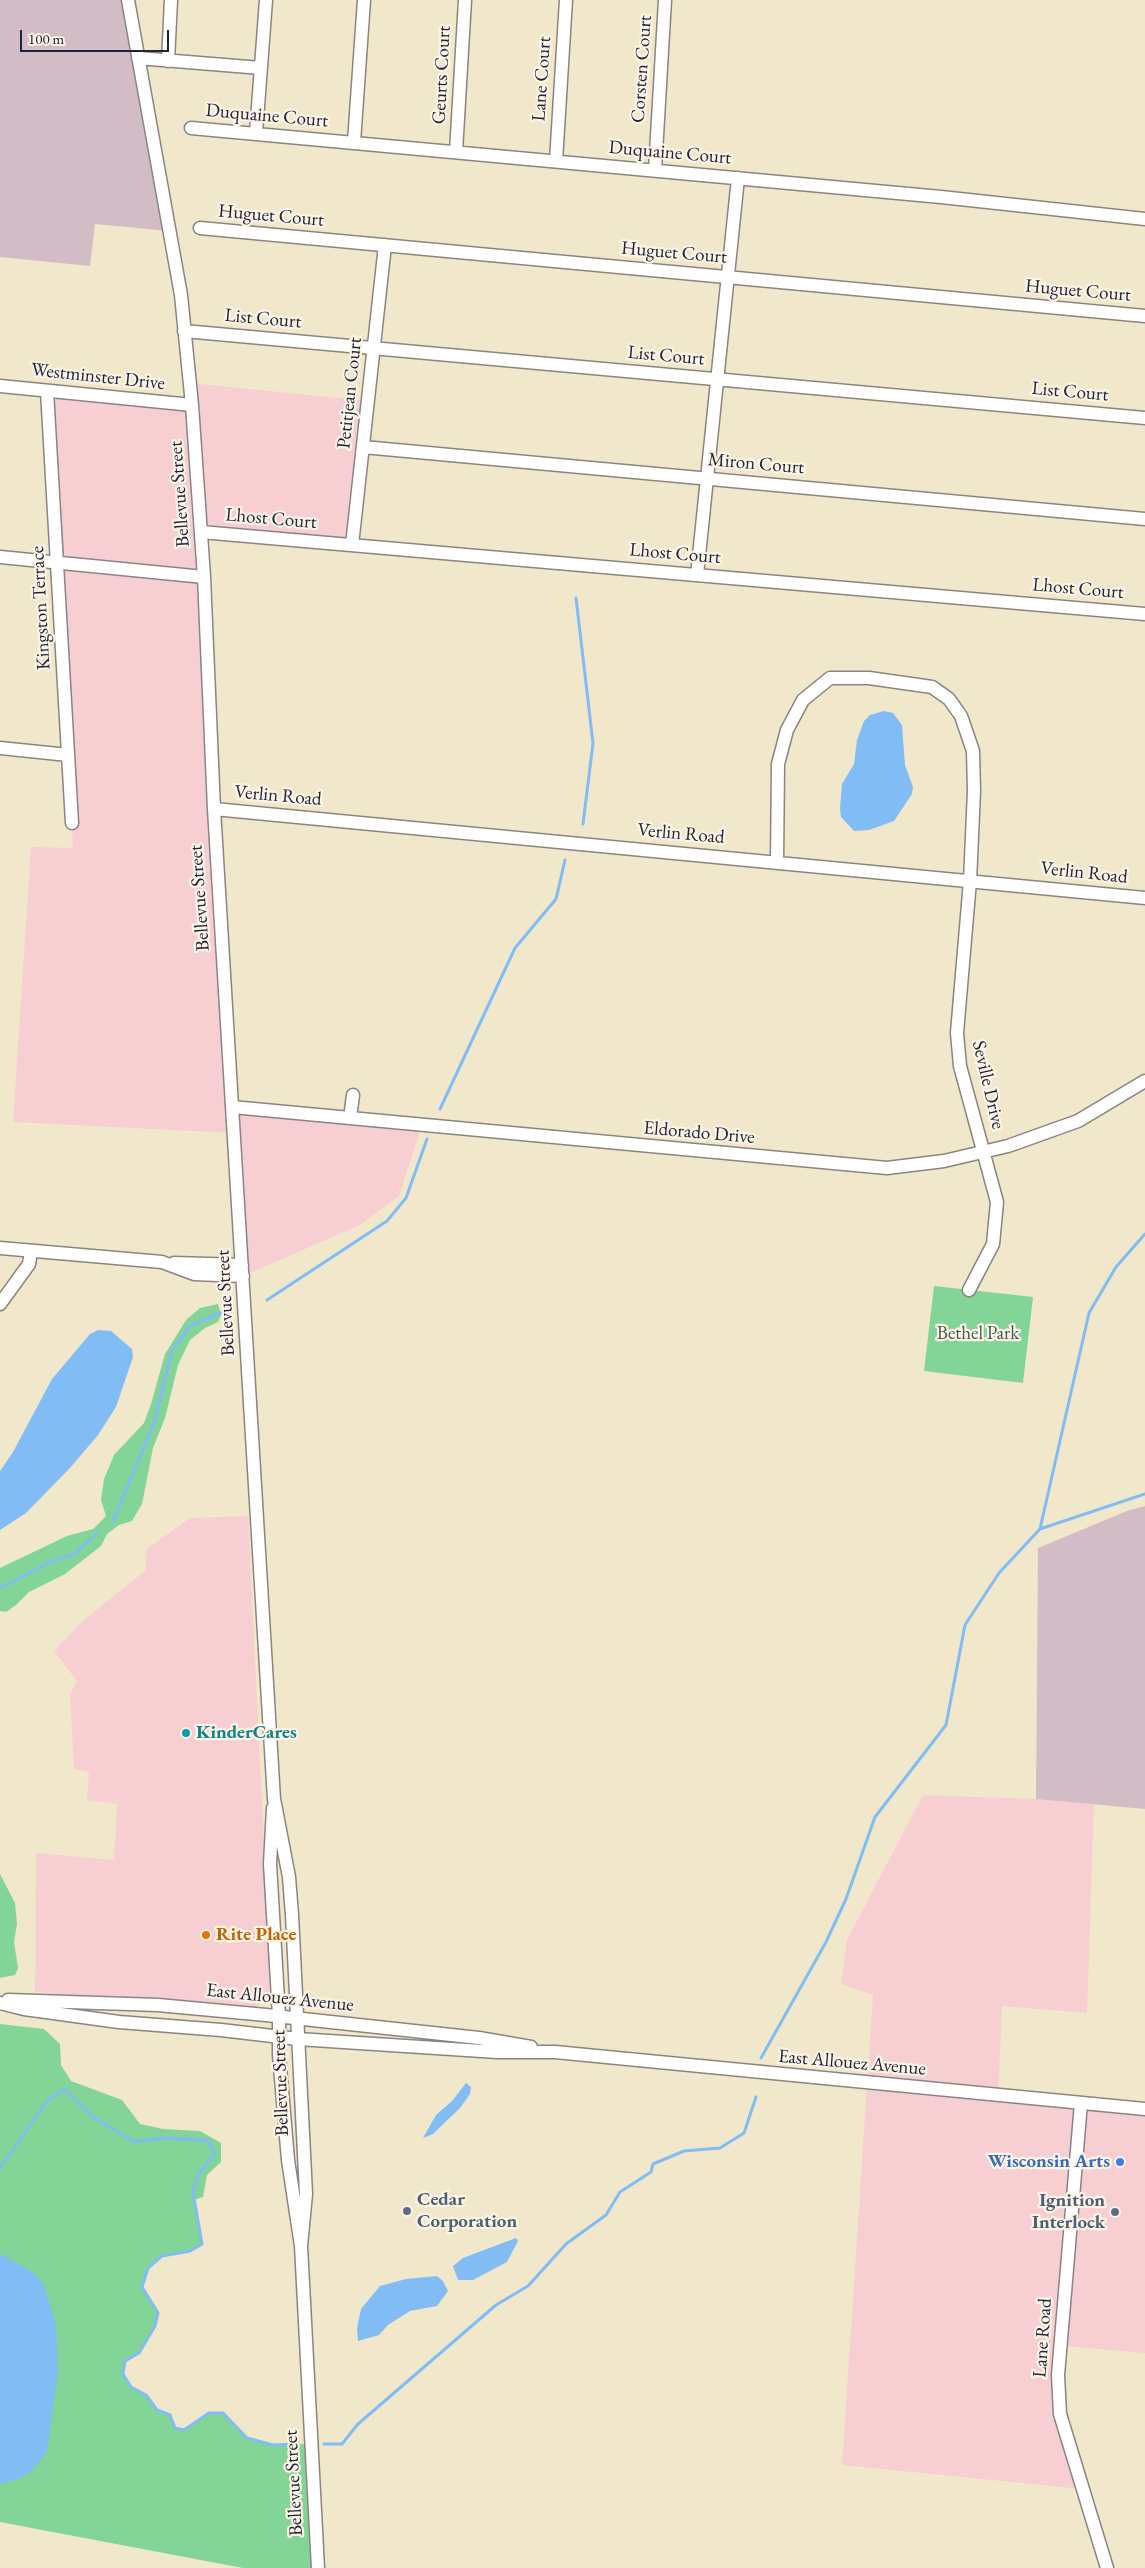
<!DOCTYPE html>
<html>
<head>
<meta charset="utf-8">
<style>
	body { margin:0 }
	#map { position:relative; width:1145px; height:2568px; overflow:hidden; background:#f1e7cb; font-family:"EB Garamond",serif }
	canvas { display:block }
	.scale { position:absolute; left:20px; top:30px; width:149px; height:22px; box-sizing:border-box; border:2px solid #22223b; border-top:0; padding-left:6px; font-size:15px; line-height:18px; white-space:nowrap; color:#22223b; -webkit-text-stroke:4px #fcf5e5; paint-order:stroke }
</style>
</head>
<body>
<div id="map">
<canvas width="1145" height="2568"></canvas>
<div class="scale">100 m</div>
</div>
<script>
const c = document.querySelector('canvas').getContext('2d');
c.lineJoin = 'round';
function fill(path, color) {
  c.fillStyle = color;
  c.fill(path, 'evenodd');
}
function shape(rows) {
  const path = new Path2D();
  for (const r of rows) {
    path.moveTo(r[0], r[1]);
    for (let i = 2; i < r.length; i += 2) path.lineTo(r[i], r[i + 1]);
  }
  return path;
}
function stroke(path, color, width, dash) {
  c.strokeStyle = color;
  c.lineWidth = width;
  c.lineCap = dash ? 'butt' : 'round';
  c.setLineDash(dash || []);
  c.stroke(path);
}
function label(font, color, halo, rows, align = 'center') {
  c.font = font + ' "EB Garamond",serif';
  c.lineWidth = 4.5;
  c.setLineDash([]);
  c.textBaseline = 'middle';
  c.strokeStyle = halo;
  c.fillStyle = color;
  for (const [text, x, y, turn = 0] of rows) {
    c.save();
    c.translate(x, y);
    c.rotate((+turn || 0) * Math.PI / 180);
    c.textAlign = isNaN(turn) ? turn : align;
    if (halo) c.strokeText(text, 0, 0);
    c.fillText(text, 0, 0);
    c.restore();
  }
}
fill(shape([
	[190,383,368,401,352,545,202,532,232,1106,422,1125,399,1196,360,1225,243,1276,234,1133,13,1122,31,847,73,848,47,391,192,405],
	[248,1516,271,1987,264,2002,251,2010,35,1992,36,1853,114,1860,117,1804,87,1800,89,1772,74,1769,70,1694,77,1681,54,1651,84,1620,145,1571,147,1549,190,1518],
	[923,1795,1036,1799,1094,1804,1087,2013,1002,2006,998,2095,1145,2109,1145,2353,1065,2346,1058,2375,1082,2489,842,2465,873,1995,841,1984,847,1940]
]), '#f7cfd2');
fill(shape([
	[0,0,128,0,169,231,95,224,90,266,0,257],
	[1145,1506,1145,1809,1036,1799,1038,1548,1127,1511]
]), '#d2bdc6');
fill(shape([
	[934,1286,1033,1297,1023,1383,924,1371],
	[218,1304,221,1315,218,1322,205,1328,190,1340,178,1365,165,1418,153,1448,142,1504,132,1521,119,1525,107,1534,101,1546,65,1574,29,1592,16,1605,6,1612,0,1611,0,1568,67,1536,93,1529,106,1516,101,1500,104,1479,114,1455,144,1423,151,1404,165,1354,186,1320,200,1308],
	[0,1874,15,1903,17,1924,14,1942,18,1968,15,1975,0,1978],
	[0,2024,44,2029,60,2044,61,2065,71,2081,122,2100,140,2124,163,2129,200,2131,221,2143,221,2162,207,2175,203,2197,194,2200,202,2244,190,2251,162,2256,148,2268,142,2287,158,2313,155,2326,139,2353,125,2361,123,2374,131,2387,146,2395,157,2410,170,2415,175,2428,185,2430,209,2413,223,2413,247,2438,273,2445,306,2444,312,2568,243,2568,0,2522]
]), '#82d596');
fill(shape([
	[884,711,893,713,902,725,905,765,913,787,912,794,894,821,869,830,854,831,841,817,840,808,842,784,854,764,857,740,864,721,870,715],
	[98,1330,111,1331,132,1349,133,1357,116,1407,98,1435,70,1468,26,1513,0,1530,0,1471,13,1452,52,1379,90,1334],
	[466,2083,471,2087,470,2094,460,2108,433,2134,423,2138,436,2115,452,2101],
	[516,2238,518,2241,507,2262,473,2280,458,2280,453,2266,463,2258],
	[0,2254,33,2272,44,2285,56,2324,58,2372,47,2452,32,2471,19,2479,0,2484],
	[437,2276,443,2281,448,2291,437,2306,410,2311,388,2325,379,2335,358,2341,357,2328,361,2309,380,2286,406,2279]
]), '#81bdf4');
stroke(shape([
	[576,598,593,743,583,824],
	[440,1109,515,948,556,899,565,860],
	[267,1300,387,1221,406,1198,427,1139],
	[113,1521,154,1423,172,1350,191,1325,223,1312],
	[1040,1529,1089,1313,1116,1267,1145,1234],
	[0,1588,52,1561,75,1554,98,1532],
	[761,2058,826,1942,846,1899,875,1817,946,1725,965,1625,999,1573,1040,1529,1145,1494],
	[0,2168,48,2100,64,2089,93,2117,135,2142,164,2138,207,2140,215,2154,199,2173,193,2192,202,2244,190,2251,162,2256,148,2268,142,2287,158,2313,155,2326,139,2353,125,2361,123,2374,131,2387,146,2395,157,2410,170,2415,175,2428,184,2430,209,2413,223,2413,247,2438,273,2445,298,2444],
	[324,2444,342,2444,358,2424,496,2305,528,2286,566,2244,606,2215,620,2192,651,2172,653,2164,684,2151,720,2148,744,2133,756,2097]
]), '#81bdf4', 3);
const minor = shape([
	[128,0,181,295,192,405,204,577,214,809,274,1799,289,1877,292,1915,306,2194,301,2246],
	[138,58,261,68],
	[168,61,171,0],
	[191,128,941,197,1145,219],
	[256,133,266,0],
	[354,142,364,0],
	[456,152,465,0],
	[556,161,566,0],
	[655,170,665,0],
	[200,228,1145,316],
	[184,331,1145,418],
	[0,386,192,405],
	[47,391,72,823],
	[363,447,1145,519],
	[201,532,1145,614],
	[352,545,385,245],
	[0,557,204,577],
	[697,575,738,178],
	[0,748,68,755],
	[214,809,1145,898],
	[777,862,778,764,787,730,803,700,830,678,869,678,932,687,949,699,961,716,973,751,974,791,970,881,957,1033,960,1066,997,1202,993,1244,969,1290],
	[232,1107,887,1168,944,1161,1008,1146,1078,1121,1145,1081],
	[350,1118,353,1095],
	[0,1248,162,1262,194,1274,243,1276],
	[174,1263,242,1265],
	[0,1304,29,1264,31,1251],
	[273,1808,270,1864,279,2016,279,2055,288,2160,301,2246,318,2568],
	[8,2000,158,2005,266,2015,479,2038,531,2047],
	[0,2003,24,2009,119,2022,221,2030,298,2039,497,2052,555,2052,1145,2109],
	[1081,2103,1058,2375,1060,2414,1107,2568]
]);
stroke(minor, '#8a8483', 15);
stroke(minor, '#fff', 12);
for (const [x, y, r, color] of [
	[186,1733,5,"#0f9aa8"],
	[206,1935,5,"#e8710a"],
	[1120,2162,5,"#3f7fe0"],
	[407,2211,5,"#5c6f8a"],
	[1115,2212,5,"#5c6f8a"]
]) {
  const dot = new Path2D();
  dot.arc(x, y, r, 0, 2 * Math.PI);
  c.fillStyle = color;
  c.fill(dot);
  stroke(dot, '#fcf5e5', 2);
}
label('19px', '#22223b', '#fcf5e5', [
	["Corsten Court",642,69,-86],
	["Geurts Court",442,75,-87],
	["Lane Court",542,79,-86],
	["Duquaine Court",267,116,5],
	["Duquaine Court",670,153,5],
	["Huguet Court",271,216,5],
	["Huguet Court",674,253,5],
	["Huguet Court",1078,291,5],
	["List Court",263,319,5],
	["List Court",666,356,5],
	["Westminster Drive",98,377,6],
	["List Court",1070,392,5],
	["Petitjean Court",350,393,-84],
	["Miron Court",756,464,5],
	["Bellevue Street",180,494,-94],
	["Lhost Court",271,519,5],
	["Lhost Court",675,554,5],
	["Lhost Court",1078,589,5],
	["Kingston Terrace",41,608,-93],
	["Verlin Road",278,796,5],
	["Verlin Road",681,834,5],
	["Verlin Road",1084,873,6],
	["Bellevue Street",200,898,-94],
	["Seville Drive",988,1085,77],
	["Eldorado Drive",699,1133,5],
	["Bellevue Street",226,1303,-93],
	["East Allouez Avenue",280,1998,6],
	["East Allouez Avenue",852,2063,5],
	["Bellevue Street",281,2083,-92],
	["Lane Road",1043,2338,-86],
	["Bellevue Street",294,2483,-93]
]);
label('19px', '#3f5856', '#fcf5e5', [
	["Bethel Park",978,1334]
]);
label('bold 19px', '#0d838f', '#fcf5e5', [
	["KinderCares",196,1733]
], 'left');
label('bold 19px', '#c56008', '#fcf5e5', [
	["Rite Place",216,1935]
], 'left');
label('bold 19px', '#366cbe', '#fcf5e5', [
	["Wisconsin Arts",1110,2162]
], 'right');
label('bold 19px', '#4e5e75', '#fcf5e5', [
	["Cedar",417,2200],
	["Corporation",417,2222],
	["Ignition",1105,2201,"right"],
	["Interlock",1105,2223,"right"]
], 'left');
</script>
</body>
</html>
